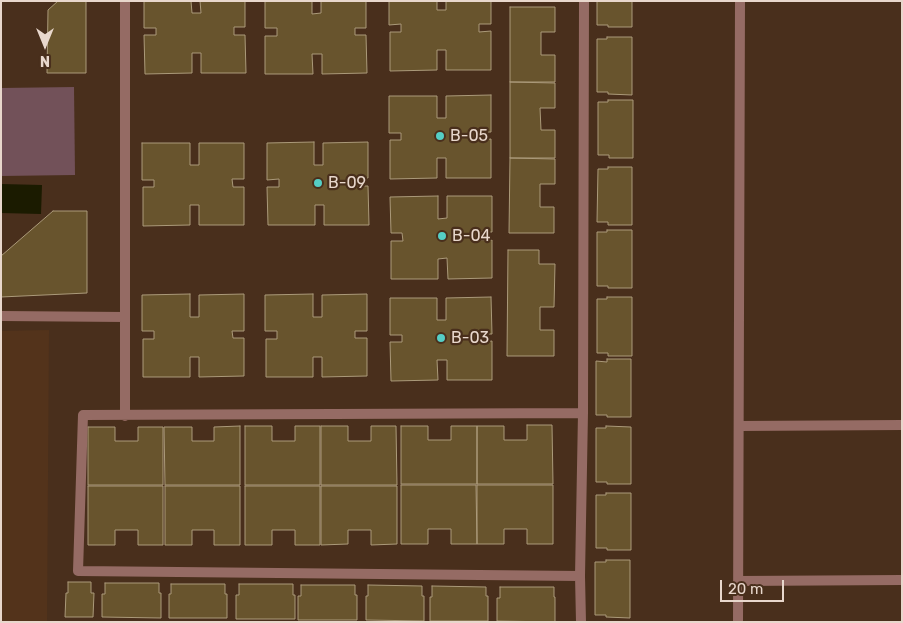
<!DOCTYPE html>
<html>
<head>
<meta charset="utf-8">
<style>
	body { margin:0 }
	#map { position:relative; width:903px; height:623px; overflow:hidden; background:#492f1c; font-family:Rubik,sans-serif }
	canvas { display:block }
	.frame { position:absolute; inset:0; border:2px solid #e8d7cc; pointer-events:none }
	.north { position:absolute; left:20px; top:20px; width:50px; height:50px; -webkit-text-stroke:4px #492f1c; paint-order:stroke; rotate:180deg; font-size:14px; font-weight:700; line-height:20px; text-align:center; color:#e8d7cc }
	.north::after { content:''; display:block; margin:auto; width:18px; height:22px; background:#e8d7cc; clip-path:polygon(50% 0,100% 100%,50% 72%,0 100%) }
	.scale { position:absolute; left:720px; top:580px; width:64px; height:22px; box-sizing:border-box; border:2px solid #e8d7cc; border-top:0; padding-left:6px; font-size:15px; line-height:18px; white-space:nowrap; color:#e8d7cc; -webkit-text-stroke:4px #492f1c; paint-order:stroke }
</style>
</head>
<body>
<div id="map">
<canvas width="903" height="623"></canvas>
<div class="frame"></div>
<div class="north">N</div>
<div class="scale">20 m</div>
</div>
<script>
const c = document.querySelector('canvas').getContext('2d');
c.lineJoin = 'round';
function fill(path, color) {
  c.fillStyle = color;
  c.fill(path, 'evenodd');
}
function shape(rows) {
  const path = new Path2D();
  for (const r of rows) {
    path.moveTo(r[0], r[1]);
    for (let i = 2; i < r.length; i += 2) path.lineTo(r[i], r[i + 1]);
  }
  return path;
}
function stroke(path, color, width, dash) {
  c.strokeStyle = color;
  c.lineWidth = width;
  c.lineCap = dash ? 'butt' : 'round';
  c.setLineDash(dash || []);
  c.stroke(path);
}
function label(font, color, halo, rows, align = 'center') {
  c.font = font + ' Rubik,sans-serif';
  c.lineWidth = 4.5;
  c.setLineDash([]);
  c.textBaseline = 'middle';
  c.strokeStyle = halo;
  c.fillStyle = color;
  for (const [text, x, y, turn = 0] of rows) {
    c.save();
    c.translate(x, y);
    c.rotate((+turn || 0) * Math.PI / 180);
    c.textAlign = isNaN(turn) ? turn : align;
    if (halo) c.strokeText(text, 0, 0);
    c.fillText(text, 0, 0);
    c.restore();
  }
}
fill(shape([
	[49,330,47,622,1,622,1,331]
]), '#53331b');
fill(shape([
	[74,87,75,175,1,176,1,88]
]), '#725159');
fill(shape([
	[1,184,42,185,41,214,1,213]
]), '#1b1b00');
const building = shape([
	[58,1,86,1,86,73,47,73,48,10,58,1],
	[144,1,191,1,192,13,201,13,200,1,245,1,245,27,234,27,234,35,245,35,246,73,201,73,201,53,192,53,192,73,145,74,144,35,156,35,156,28,144,28,144,1],
	[265,1,312,1,312,14,321,13,321,1,366,1,366,28,355,28,355,35,366,35,367,73,322,74,322,54,312,54,313,74,265,74,265,36,277,36,277,28,265,28,265,1],
	[389,1,437,1,437,10,446,10,446,1,491,1,491,24,479,24,479,32,491,31,491,70,446,70,446,50,437,50,437,70,390,71,390,32,401,32,401,24,389,25,389,1],
	[597,1,632,1,632,27,608,27,608,25,597,25,597,1],
	[510,7,555,7,555,32,541,32,541,55,555,55,555,82,510,82,510,7],
	[607,37,632,37,632,95,608,94,608,92,597,92,597,39,607,39,607,37],
	[510,82,555,83,555,108,540,108,541,130,555,130,555,158,510,158,510,82],
	[491,95,491,132,479,132,479,140,491,139,491,178,446,178,446,158,437,158,437,178,390,179,390,140,401,140,401,133,389,133,389,96,437,96,437,118,446,118,446,96,491,95],
	[608,100,633,100,633,158,609,158,609,155,598,155,598,102,608,102,608,100],
	[314,142,314,165,323,165,323,143,368,142,368,178,357,179,357,186,368,186,369,225,324,225,324,205,315,205,315,225,268,225,267,187,279,187,279,179,267,180,267,143,314,142],
	[142,143,190,143,190,165,199,165,199,143,244,143,244,179,232,179,233,187,244,187,244,225,199,225,199,205,190,205,190,225,143,226,143,187,154,187,154,180,142,180,142,143],
	[510,158,555,159,555,184,540,184,540,207,554,207,554,233,509,233,510,158],
	[608,167,632,167,632,225,608,225,608,222,597,222,598,169,608,169,608,167],
	[438,196,438,219,447,218,447,196,492,196,492,232,481,232,481,240,492,240,492,278,448,279,447,258,438,259,438,279,391,279,391,241,403,241,402,233,391,233,390,197,438,196],
	[53,211,87,211,87,293,1,297,1,256,53,211],
	[607,230,632,230,632,288,608,288,608,286,597,286,597,232,607,232,607,230],
	[508,250,539,250,539,264,555,264,554,307,540,307,540,330,554,330,554,356,507,356,508,250],
	[190,294,190,317,199,317,199,295,244,294,244,331,232,331,233,338,244,338,244,376,199,377,199,357,190,357,190,377,143,377,143,339,154,339,154,331,142,331,142,295,190,294],
	[313,294,313,317,322,317,322,295,367,294,367,331,355,331,355,338,367,338,367,376,322,377,322,357,313,357,313,377,266,377,266,339,277,339,277,331,265,331,265,295,313,294],
	[491,297,492,334,480,334,480,342,492,341,492,380,447,380,447,360,437,360,438,380,391,381,390,342,402,342,402,335,390,335,390,298,437,298,437,320,446,320,446,298,491,297],
	[607,297,632,297,632,356,608,356,608,353,597,353,597,299,607,299,607,297],
	[607,359,631,359,631,417,607,417,607,415,596,415,596,361,607,362,607,359],
	[527,425,552,425,553,484,477,484,477,426,504,426,504,440,527,440,527,425],
	[240,426,240,485,165,485,164,427,192,427,192,441,214,441,214,427,240,426],
	[245,426,272,426,272,441,295,441,295,426,320,426,320,485,245,485,245,426],
	[321,426,348,426,348,441,371,441,371,426,396,426,397,485,321,485,321,426],
	[401,426,428,426,428,440,451,440,451,426,477,426,477,484,401,484,401,426],
	[606,426,631,427,631,484,607,484,607,482,596,482,596,428,606,428,606,426],
	[88,427,115,427,115,441,138,441,138,427,163,427,163,485,88,485,88,427],
	[401,485,476,485,477,544,451,544,451,529,428,529,428,544,401,544,401,485],
	[477,485,553,485,553,544,527,544,527,529,504,529,504,544,477,544,477,485],
	[88,486,163,486,163,545,138,545,138,530,115,530,115,545,88,545,88,486],
	[165,486,240,486,240,545,214,545,214,530,192,530,192,545,165,545,165,486],
	[245,486,320,486,320,545,295,545,295,530,272,530,272,545,245,545,245,486],
	[321,486,397,486,397,544,371,545,371,530,348,530,348,544,321,545,321,486],
	[606,493,631,493,631,550,607,550,607,548,596,548,596,495,606,495,606,493],
	[606,560,630,560,630,618,606,617,606,615,595,615,595,562,606,562,606,560],
	[68,582,91,582,91,593,94,593,93,617,65,617,66,593,68,593,68,582],
	[105,583,159,583,159,593,161,593,161,618,102,617,102,594,105,594,105,583],
	[171,584,225,584,225,594,227,594,227,618,169,618,169,594,171,594,171,584],
	[239,584,293,584,293,595,295,595,295,619,236,619,236,595,239,595,239,584],
	[301,585,355,585,355,595,357,595,357,620,298,620,298,596,301,596,301,585],
	[368,585,422,586,422,596,424,596,424,621,366,620,366,596,368,596,368,585],
	[432,586,486,587,486,596,488,596,488,621,430,621,430,597,432,597,432,586],
	[500,587,554,587,554,597,555,597,555,622,497,621,497,598,500,598,500,587]
]);
fill(building, '#68542d');
stroke(building, '#ab9a7a', 1);
stroke(shape([
	[125,1,125,416],
	[1,316,125,317],
	[739,426,902,425],
	[580,576,78,571,83,415,583,413],
	[738,581,902,580],
	[581,622,580,576,583,413,584,1],
	[738,622,740,1]
]), '#956b64', 10);
for (const [x, y, r, color] of [
	[440,136,5,"#55cec5"],
	[318,183,5,"#55cec5"],
	[442,236,5,"#55cec5"],
	[441,338,5,"#55cec5"]
]) {
  const dot = new Path2D();
  dot.arc(x, y, r, 0, 2 * Math.PI);
  c.fillStyle = color;
  c.fill(dot);
  stroke(dot, '#492f1c', 2);
}
label('16px', '#e8d7cc', '#492f1c', [
	["B-05",450,136],
	["B-09",328,183],
	["B-04",452,236],
	["B-03",451,338]
], 'left');
</script>
</body>
</html>
